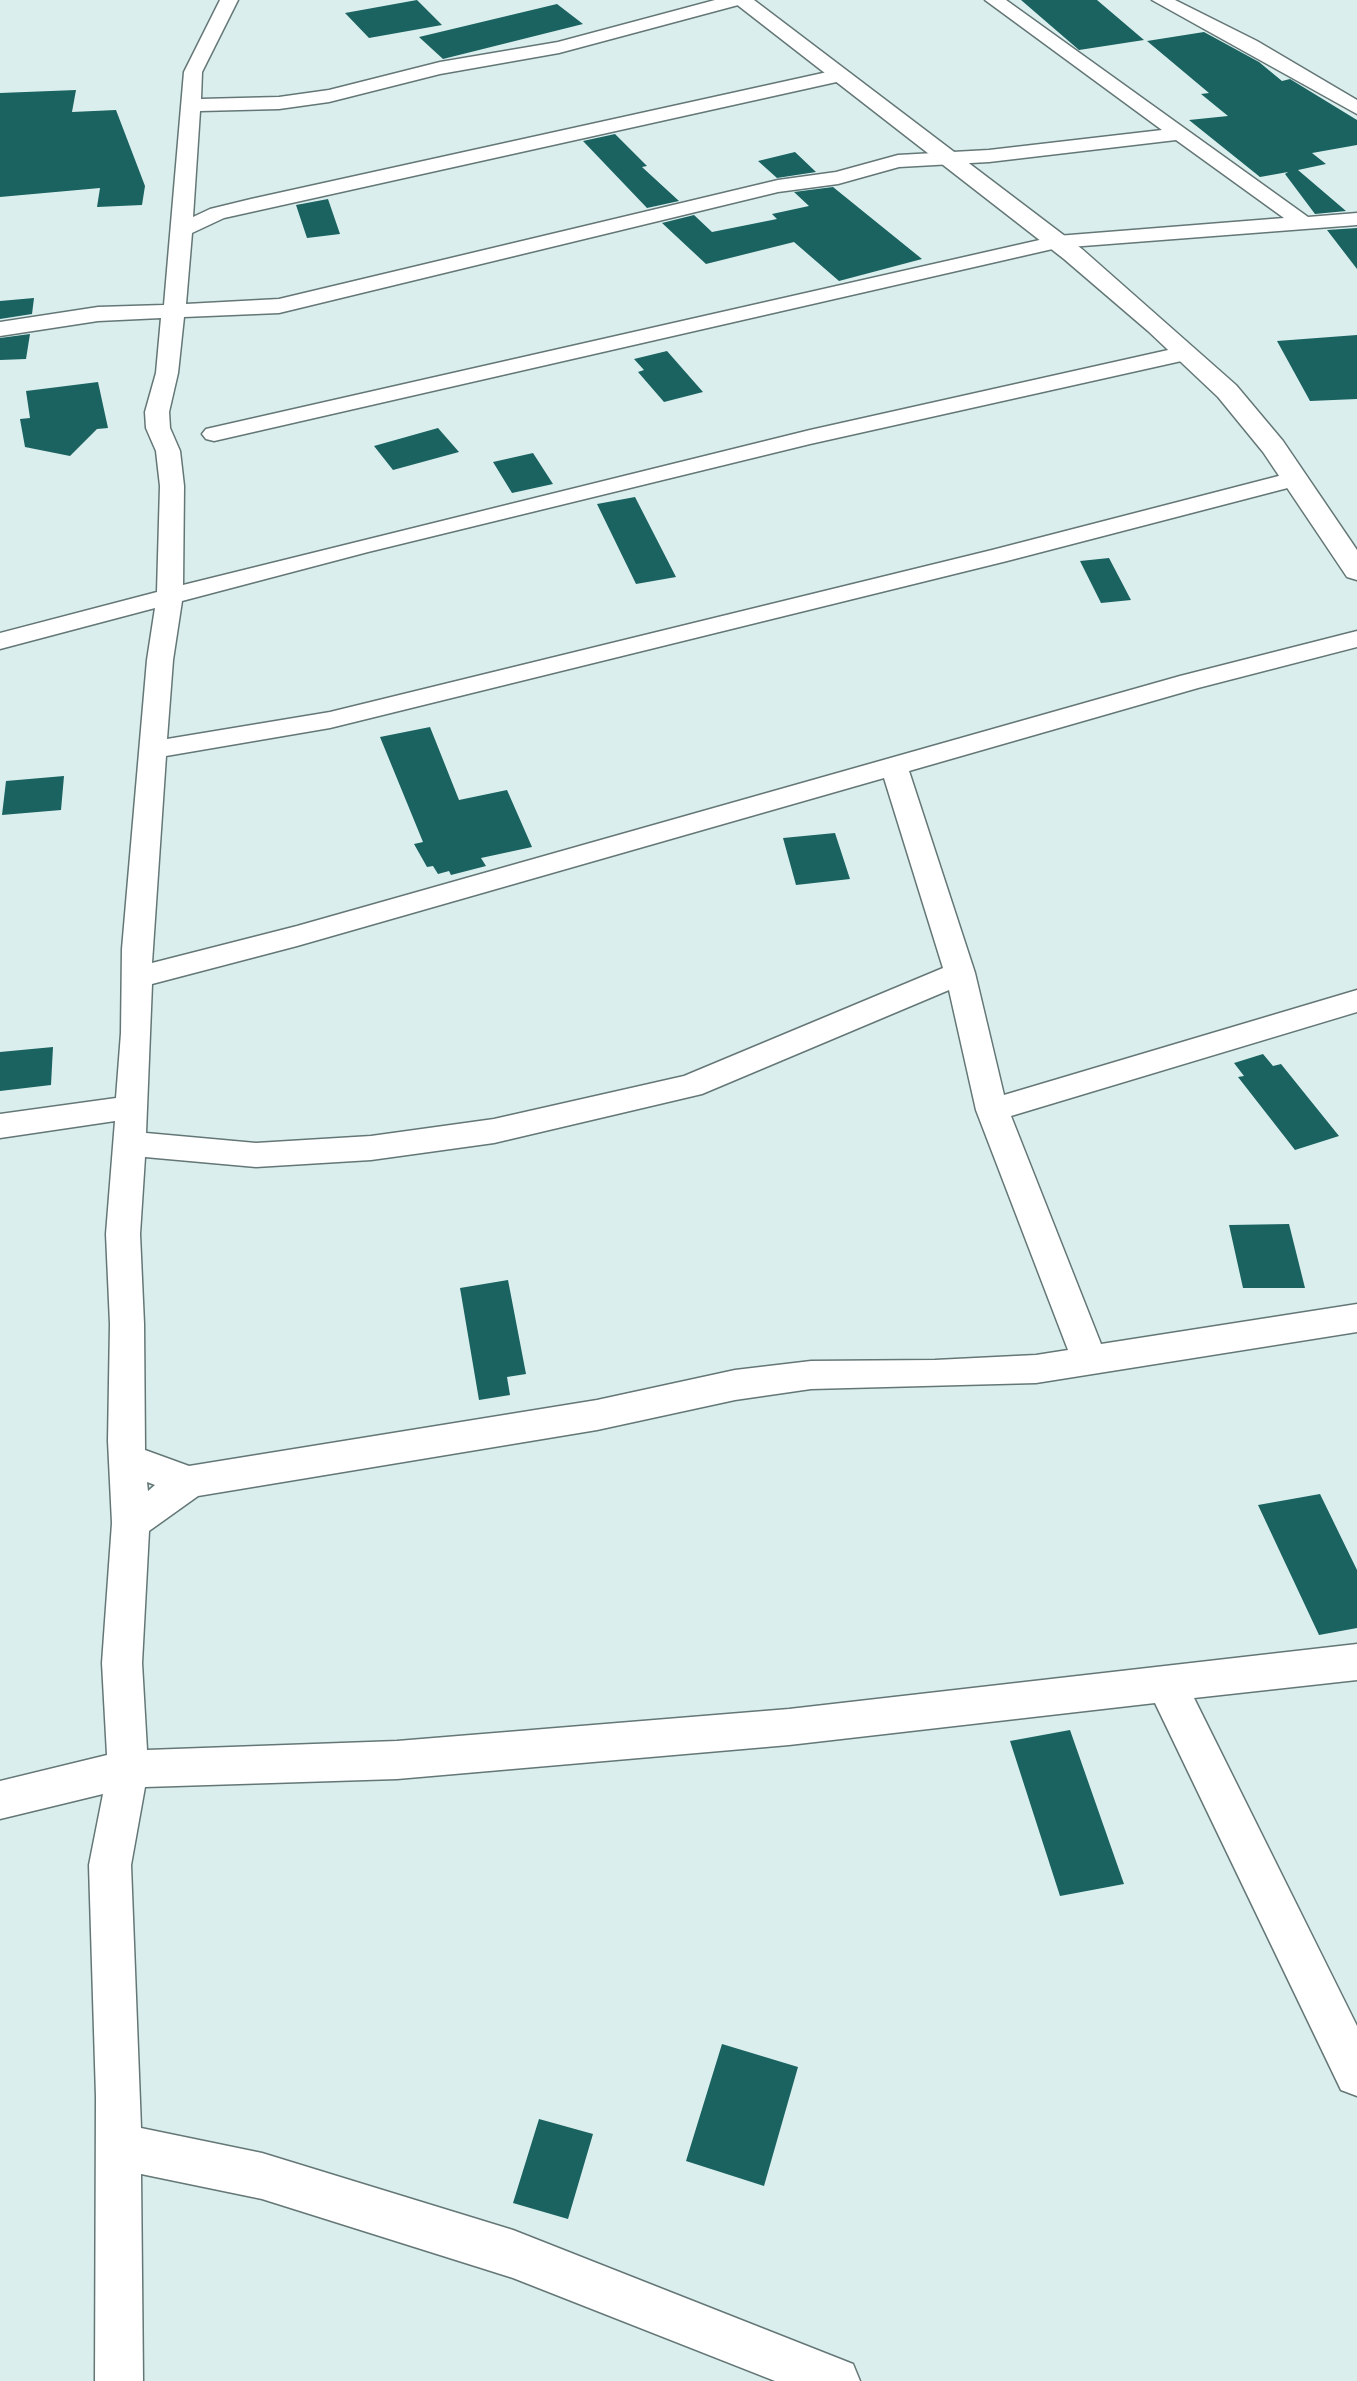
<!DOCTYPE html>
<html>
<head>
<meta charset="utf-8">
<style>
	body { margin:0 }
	canvas { display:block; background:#d9eeed }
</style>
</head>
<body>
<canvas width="1357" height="2381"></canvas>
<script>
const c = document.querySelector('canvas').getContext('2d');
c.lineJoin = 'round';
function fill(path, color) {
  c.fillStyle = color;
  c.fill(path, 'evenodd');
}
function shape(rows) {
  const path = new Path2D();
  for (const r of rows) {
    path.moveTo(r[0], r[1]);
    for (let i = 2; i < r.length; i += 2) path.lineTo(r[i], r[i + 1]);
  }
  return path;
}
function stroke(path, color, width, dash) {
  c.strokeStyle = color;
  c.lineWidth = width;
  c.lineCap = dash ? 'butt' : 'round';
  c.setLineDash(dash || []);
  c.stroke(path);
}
fill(shape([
	[417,0,442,25,369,38,345,13],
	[1021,0,1097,0,1144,40,1079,50],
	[557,4,583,24,443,59,419,37],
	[1204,32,1259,62,1282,81,1290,79,1357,120,1357,145,1312,153,1326,164,1298,170,1346,211,1315,214,1285,174,1288,172,1260,177,1189,120,1228,116,1201,94,1209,93,1147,41],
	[76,90,72,112,116,110,145,186,142,205,97,207,100,188,0,197,0,93],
	[615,134,647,166,642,167,679,201,647,208,583,141],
	[795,152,816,172,777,178,758,161],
	[833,187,922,259,839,281,794,242,706,264,662,223,694,215,712,232,777,219,772,214,809,206,794,192],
	[328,199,340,234,307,238,296,205],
	[1357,228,1357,269,1327,230],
	[34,298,32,314,0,319,0,301],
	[30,334,26,359,0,360,0,338],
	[1357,335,1357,399,1310,401,1277,341],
	[667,351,703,392,664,402,638,372,644,370,634,359],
	[98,382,108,428,97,429,70,456,25,447,20,419,30,418,26,391],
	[438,428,459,452,393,470,374,446],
	[533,453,553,484,512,493,493,462],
	[635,497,676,577,636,584,597,504],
	[1109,558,1131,600,1101,603,1080,561],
	[430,727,459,800,507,790,532,847,481,858,486,866,451,875,449,871,438,874,433,866,427,867,414,844,423,842,380,737],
	[64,776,61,810,2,815,6,781],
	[835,833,850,879,796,885,783,838],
	[53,1047,51,1085,0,1091,0,1052],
	[1263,1054,1273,1066,1281,1064,1339,1136,1295,1150,1238,1077,1244,1076,1234,1063],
	[1289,1224,1305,1288,1243,1288,1229,1225],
	[508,1280,526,1374,507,1377,510,1395,479,1400,460,1288],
	[1320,1494,1357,1570,1357,1628,1319,1635,1258,1505],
	[1070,1730,1124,1884,1060,1896,1010,1741],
	[722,2044,798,2067,764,2186,686,2161],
	[539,2119,593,2134,568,2219,513,2203]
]), '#1b6361');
const minor = shape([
	[220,0,238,0,202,72,201,99,279,97,329,90,440,62,558,42,715,0,745,0,742,4,559,53,440,74,329,102,279,109,200,111,193,217,210,209,251,199,841,69,850,75,841,81,224,218,192,233,186,304,279,299,778,180,836,172,898,155,989,150,1162,130,985,0,1006,0,1308,217,1357,213,1357,225,1057,248,214,441,206,439,202,434,206,429,1057,236,1284,218,1176,140,989,162,899,167,838,184,778,192,279,313,184,317,178,373,169,412,170,428,180,451,184,486,183,585,810,430,1186,346,1197,353,1186,360,810,444,368,552,182,601,173,660,167,739,330,712,992,550,1294,472,1303,474,1306,479,1303,484,1007,561,330,728,166,756,152,963,297,926,1180,676,1357,631,1357,647,1198,688,909,771,975,973,1004,1095,1357,990,1357,1012,1011,1116,1101,1344,1357,1304,1357,1332,1036,1383,811,1389,735,1400,597,1430,198,1496,149,1531,142,1663,147,1750,397,1741,789,1709,1357,1644,1357,1680,1194,1698,1357,2026,1357,2096,1341,2090,1155,1703,789,1745,397,1779,145,1787,131,1865,141,2128,262,2153,513,2230,853,2364,860,2381,775,2381,513,2278,262,2199,141,2174,143,2381,95,2381,96,2097,89,1865,103,1794,0,1819,0,1781,107,1755,102,1663,112,1523,108,1441,110,1324,106,1234,115,1121,0,1138,0,1114,116,1098,121,1033,122,949,147,660,155,608,0,649,0,633,157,592,160,486,156,451,146,428,145,412,156,373,161,318,98,321,0,336,0,322,98,307,164,305,184,72,220,0],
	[884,778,943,968,684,1076,494,1119,371,1136,256,1143,146,1133,152,984,297,946,884,778],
	[949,990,976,1110,1068,1350,1036,1355,935,1360,811,1361,735,1370,597,1400,189,1466,145,1450,144,1324,140,1234,145,1157,256,1167,371,1160,494,1143,702,1094,949,990],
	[147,1482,155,1485,148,1491,147,1482],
	[1152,0,1175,0,1257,41,1357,100,1357,114,1152,0]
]);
const tertiary = shape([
	[731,0,754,0,1082,249,1236,385,1283,441,1357,550,1357,580,1347,577,1263,452,1218,397,1148,331,1064,259,731,0]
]);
stroke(minor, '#647776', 3);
stroke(tertiary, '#647776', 3);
fill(minor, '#fff');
fill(tertiary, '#fff');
</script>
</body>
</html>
